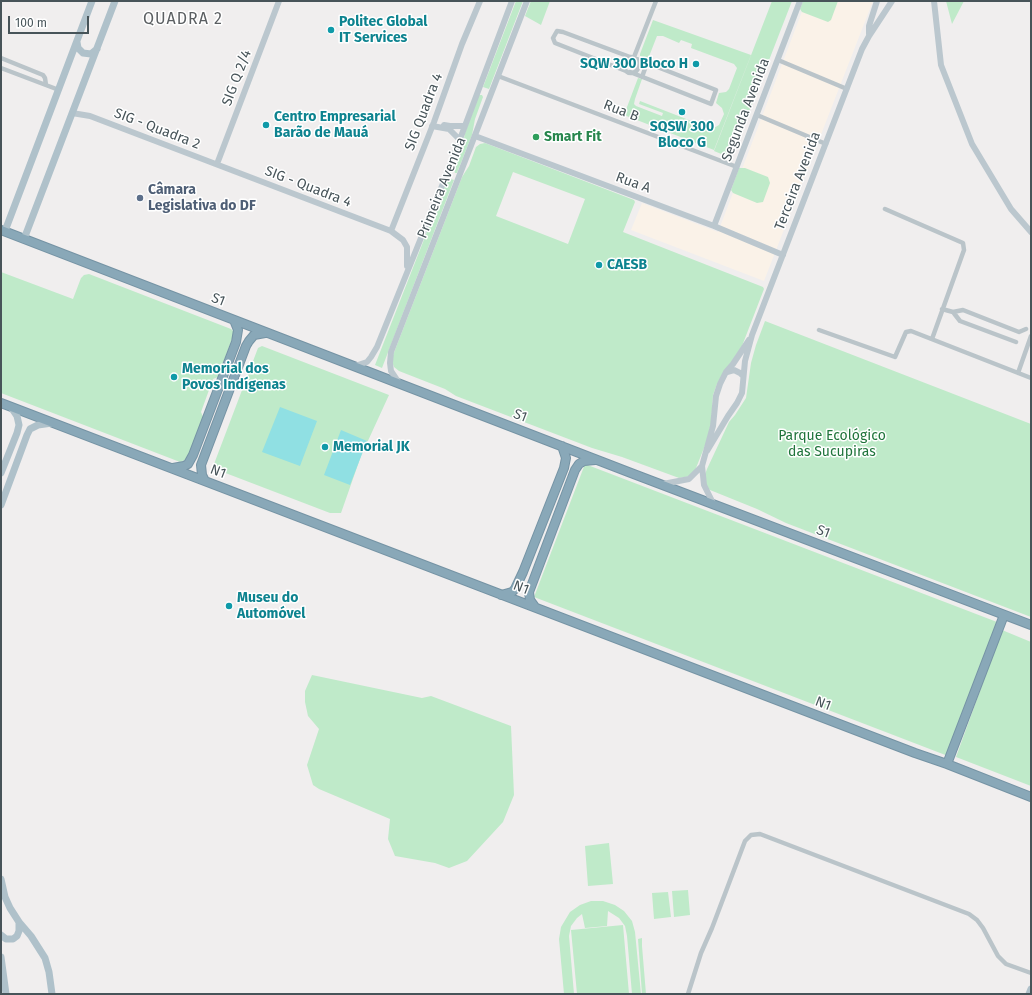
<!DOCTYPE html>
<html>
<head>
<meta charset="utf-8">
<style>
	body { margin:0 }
	#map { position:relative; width:1032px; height:995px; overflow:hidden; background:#f0eeee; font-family:"Fira Sans",sans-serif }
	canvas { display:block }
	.frame { position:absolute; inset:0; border:2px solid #475459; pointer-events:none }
	.scale { position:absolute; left:8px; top:16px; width:81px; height:18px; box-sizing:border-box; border:2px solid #475459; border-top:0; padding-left:5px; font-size:12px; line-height:14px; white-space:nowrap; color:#475459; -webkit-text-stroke:3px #fff; paint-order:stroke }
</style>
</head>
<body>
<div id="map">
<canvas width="1032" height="995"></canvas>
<div class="frame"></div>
<div class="scale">100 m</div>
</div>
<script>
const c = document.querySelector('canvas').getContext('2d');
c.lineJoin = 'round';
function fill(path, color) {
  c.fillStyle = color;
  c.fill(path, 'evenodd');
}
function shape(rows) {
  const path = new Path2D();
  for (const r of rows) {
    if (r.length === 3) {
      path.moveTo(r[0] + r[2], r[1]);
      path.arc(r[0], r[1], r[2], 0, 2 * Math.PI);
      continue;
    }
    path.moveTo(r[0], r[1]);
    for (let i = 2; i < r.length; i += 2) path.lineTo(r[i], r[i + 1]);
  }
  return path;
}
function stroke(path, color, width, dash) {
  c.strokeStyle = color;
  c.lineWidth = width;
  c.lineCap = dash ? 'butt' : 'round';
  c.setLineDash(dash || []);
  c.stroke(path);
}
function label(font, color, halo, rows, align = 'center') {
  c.font = font + ' "Fira Sans",sans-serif';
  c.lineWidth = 3;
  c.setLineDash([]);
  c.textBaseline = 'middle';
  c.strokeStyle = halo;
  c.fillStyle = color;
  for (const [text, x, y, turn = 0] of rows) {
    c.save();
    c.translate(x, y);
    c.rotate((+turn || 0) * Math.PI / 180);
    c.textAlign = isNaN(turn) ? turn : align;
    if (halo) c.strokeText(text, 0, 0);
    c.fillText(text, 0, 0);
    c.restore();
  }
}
fill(shape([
	[806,1,873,1,764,281,631,230,642,203,718,232]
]), '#faf2e8');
fill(shape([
	[516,1,523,1,489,89,483,87],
	[531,1,550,1,541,25,525,16],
	[772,1,792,1,731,158,714,151],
	[803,1,838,1,831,20,828,22,802,12,800,9],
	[946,1,964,1,952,24],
	[653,20,751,55,714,150,624,115,638,78,642,79,635,99,634,104,636,106,662,116,663,113,639,104,640,101,712,129,719,125,724,114,722,108,716,103,719,93,726,92,729,89,737,68,734,64,691,48,692,44,681,40,679,43,663,36,657,36,648,59,640,56,640,54],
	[479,95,482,95,483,97,475,119,472,135,457,173,455,173,454,170,462,149,465,133],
	[485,143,634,200,635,202,623,232,763,287,764,289,742,346,717,384,713,395,711,424,706,443,694,473,691,476,679,478,622,457,592,448,456,396,445,389,399,371,394,367,392,361,393,355,462,177,469,166,476,147,480,144],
	[513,172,585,199,568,244,496,216],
	[739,168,745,168,768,177,770,183,763,202,757,203,733,193,731,190],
	[448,178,454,180,382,368,375,365],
	[1,272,73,299,81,278,84,275,89,274,231,329,234,332,233,336,218,377,213,379,201,412,203,417,187,459,180,462,1,393],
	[765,321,1031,424,1031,617,786,523,757,509,710,490,706,487,704,477,707,469,729,422,735,415,746,398,751,363,756,345],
	[262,346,389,395,361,456,341,513,330,513,215,469,214,464,258,348],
	[585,464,997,622,948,756,534,597],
	[1002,630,1031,642,1031,786,956,757],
	[312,675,422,698,431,696,511,726,514,795,503,822,467,861,449,868,435,863,395,856,388,839,390,819,319,789,313,785,307,765,319,729,308,716,305,702,305,691],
	[609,843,613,884,588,886,585,846],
	[688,890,690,915,674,917,672,891],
	[668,892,671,917,654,919,652,893],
	[591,901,603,901,615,905,624,911,632,921,635,932,641,994,632,994,627,936,625,926,619,918,608,911,607,926,585,928,582,914,577,918,571,926,569,936,574,994,564,994,559,939,561,927,570,912,580,905],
	[623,925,629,994,577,994,571,930],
	[642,938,642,946,646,994,642,994,638,939]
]), '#bfeac9');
fill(shape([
	[280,407,317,421,300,466,262,452],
	[341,430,367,441,350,485,324,475]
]), '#90e0e3');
const highway = shape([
	[1,230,631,473,1031,625],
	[1,403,915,753,947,764,1031,797],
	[173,468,184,466,188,464,193,455,236,342,238,330,234,320],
	[205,481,202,475,201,465,246,346,249,341,254,335,265,333],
	[501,595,512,592,515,589,523,572,564,468,566,458,562,446],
	[535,607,530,600,529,592,575,470,579,464,584,461,595,460],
	[947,764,1004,615]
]);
stroke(highway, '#7593a4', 10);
stroke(shape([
	[634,57,656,1],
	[631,65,8],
	[1,58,43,75,45,78,46,85],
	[778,60,847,89],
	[1,68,59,90],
	[626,71,555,43,553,38,557,31,563,32,630,57],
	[630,72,711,104,716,90,637,59],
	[498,76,737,167],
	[642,77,647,63],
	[757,115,826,144],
	[885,209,963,243,964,250,932,339],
	[942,309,953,312,960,321,1016,342],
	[953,312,963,310,1019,332,1026,329],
	[819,330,895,357,906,332,911,331,1031,378],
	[1018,373,1031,336],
	[688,994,701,953,712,928,745,841,751,835,760,834,969,914,977,920,983,928,998,956,1006,964,1031,973]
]), '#bac4c9', 4.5);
stroke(shape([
	[934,1,941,65,972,144,1011,209,1031,232],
	[869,34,869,26,877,1],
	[72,113,90,116,391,231,403,240,407,247,407,266],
	[444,125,450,126,464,126],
	[432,126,449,129,459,139],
	[475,136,714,226,783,255],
	[217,164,279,1],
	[714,226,800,1],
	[391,231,434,122,462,44,480,1],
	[355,366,367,362,371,357,377,347,448,171,512,1],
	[727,372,734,370,740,373,743,376],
	[399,383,391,371,390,363,391,352,527,1],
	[707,451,728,416,737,403,742,393,745,361,752,335,862,49,869,36,892,1],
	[663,484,689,479,702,466],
	[714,505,704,485,702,466,713,426,716,396,720,384,726,372,733,364,749,340]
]), '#bbc7ce', 6);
stroke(shape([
	[77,42,78,48,83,53,91,54,97,49],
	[5,231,92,1],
	[24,239,115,1],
	[1,473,17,433,19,425,17,416,11,407],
	[1,505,27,435,30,429,38,425,52,423],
	[1,879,5,897,10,908,19,922,31,936,45,958,49,972,52,994],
	[1,935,6,939,13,939,17,936,19,931,19,922],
	[1,957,6,994],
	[1029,994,1031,989]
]), '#afc1ca', 7);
stroke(highway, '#89a8b8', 8);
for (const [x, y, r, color] of [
	[331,30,4,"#0f9aa8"],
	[696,64,4,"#0f9aa8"],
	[682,112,4,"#0f9aa8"],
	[266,125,4,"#0f9aa8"],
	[536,137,4,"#2e9e5b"],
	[140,198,4,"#5c6f8a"],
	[599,265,4,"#0f9aa8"],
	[174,377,4,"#0f9aa8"],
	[325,447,4,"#0f9aa8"],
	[229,606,4,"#0f9aa8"]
]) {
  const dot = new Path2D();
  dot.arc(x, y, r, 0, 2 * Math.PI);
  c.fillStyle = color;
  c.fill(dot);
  stroke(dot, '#fff', 1.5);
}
label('bold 14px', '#0d838f', '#fff', [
	["Politec Global",339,22],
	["IT Services",339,38],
	["SQW 300 Bloco H",688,64,"right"],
	["Centro Empresarial",274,117],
	["Barão de Mauá",274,133],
	["SQSW 300",682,127,"center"],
	["Bloco G",682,143,"center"],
	["CAESB",607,265],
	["Memorial dos",182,369],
	["Povos Indígenas",182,385],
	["Memorial JK",333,447],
	["Museu do",237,598],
	["Automóvel",237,614]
], 'left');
label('14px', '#475459', '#fff', [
	["SIG Q 2/4",237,78,-69],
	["Segunda Avenida",746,110,-69],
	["Rua B",621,111,21],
	["SIG Quadra 4",424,112,-69],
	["SIG - Quadra 2",157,129,21],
	["Terceira Avenida",798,181,-69],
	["Rua A",633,183,20],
	["SIG - Quadra 4",308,187,21],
	["Primeira Avenida",442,188,-68],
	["S1",218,300,21],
	["S1",520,416,21],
	["N1",218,472,21],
	["S1",823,532,21],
	["N1",521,588,21],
	["N1",823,704,21]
]);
label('bold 14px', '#27864d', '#fff', [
	["Smart Fit",544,137]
], 'left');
label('bold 14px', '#4e5e75', '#fff', [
	["Câmara",148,190],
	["Legislativa do DF",148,206]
], 'left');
label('14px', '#1f743b', '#fff', [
	["Parque Ecológico",832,436],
	["das Sucupiras",832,452]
]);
c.letterSpacing = '1px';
label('16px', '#5b5f62', '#fff', [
	["QUADRA 2",183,20]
]);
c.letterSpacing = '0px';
</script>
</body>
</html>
